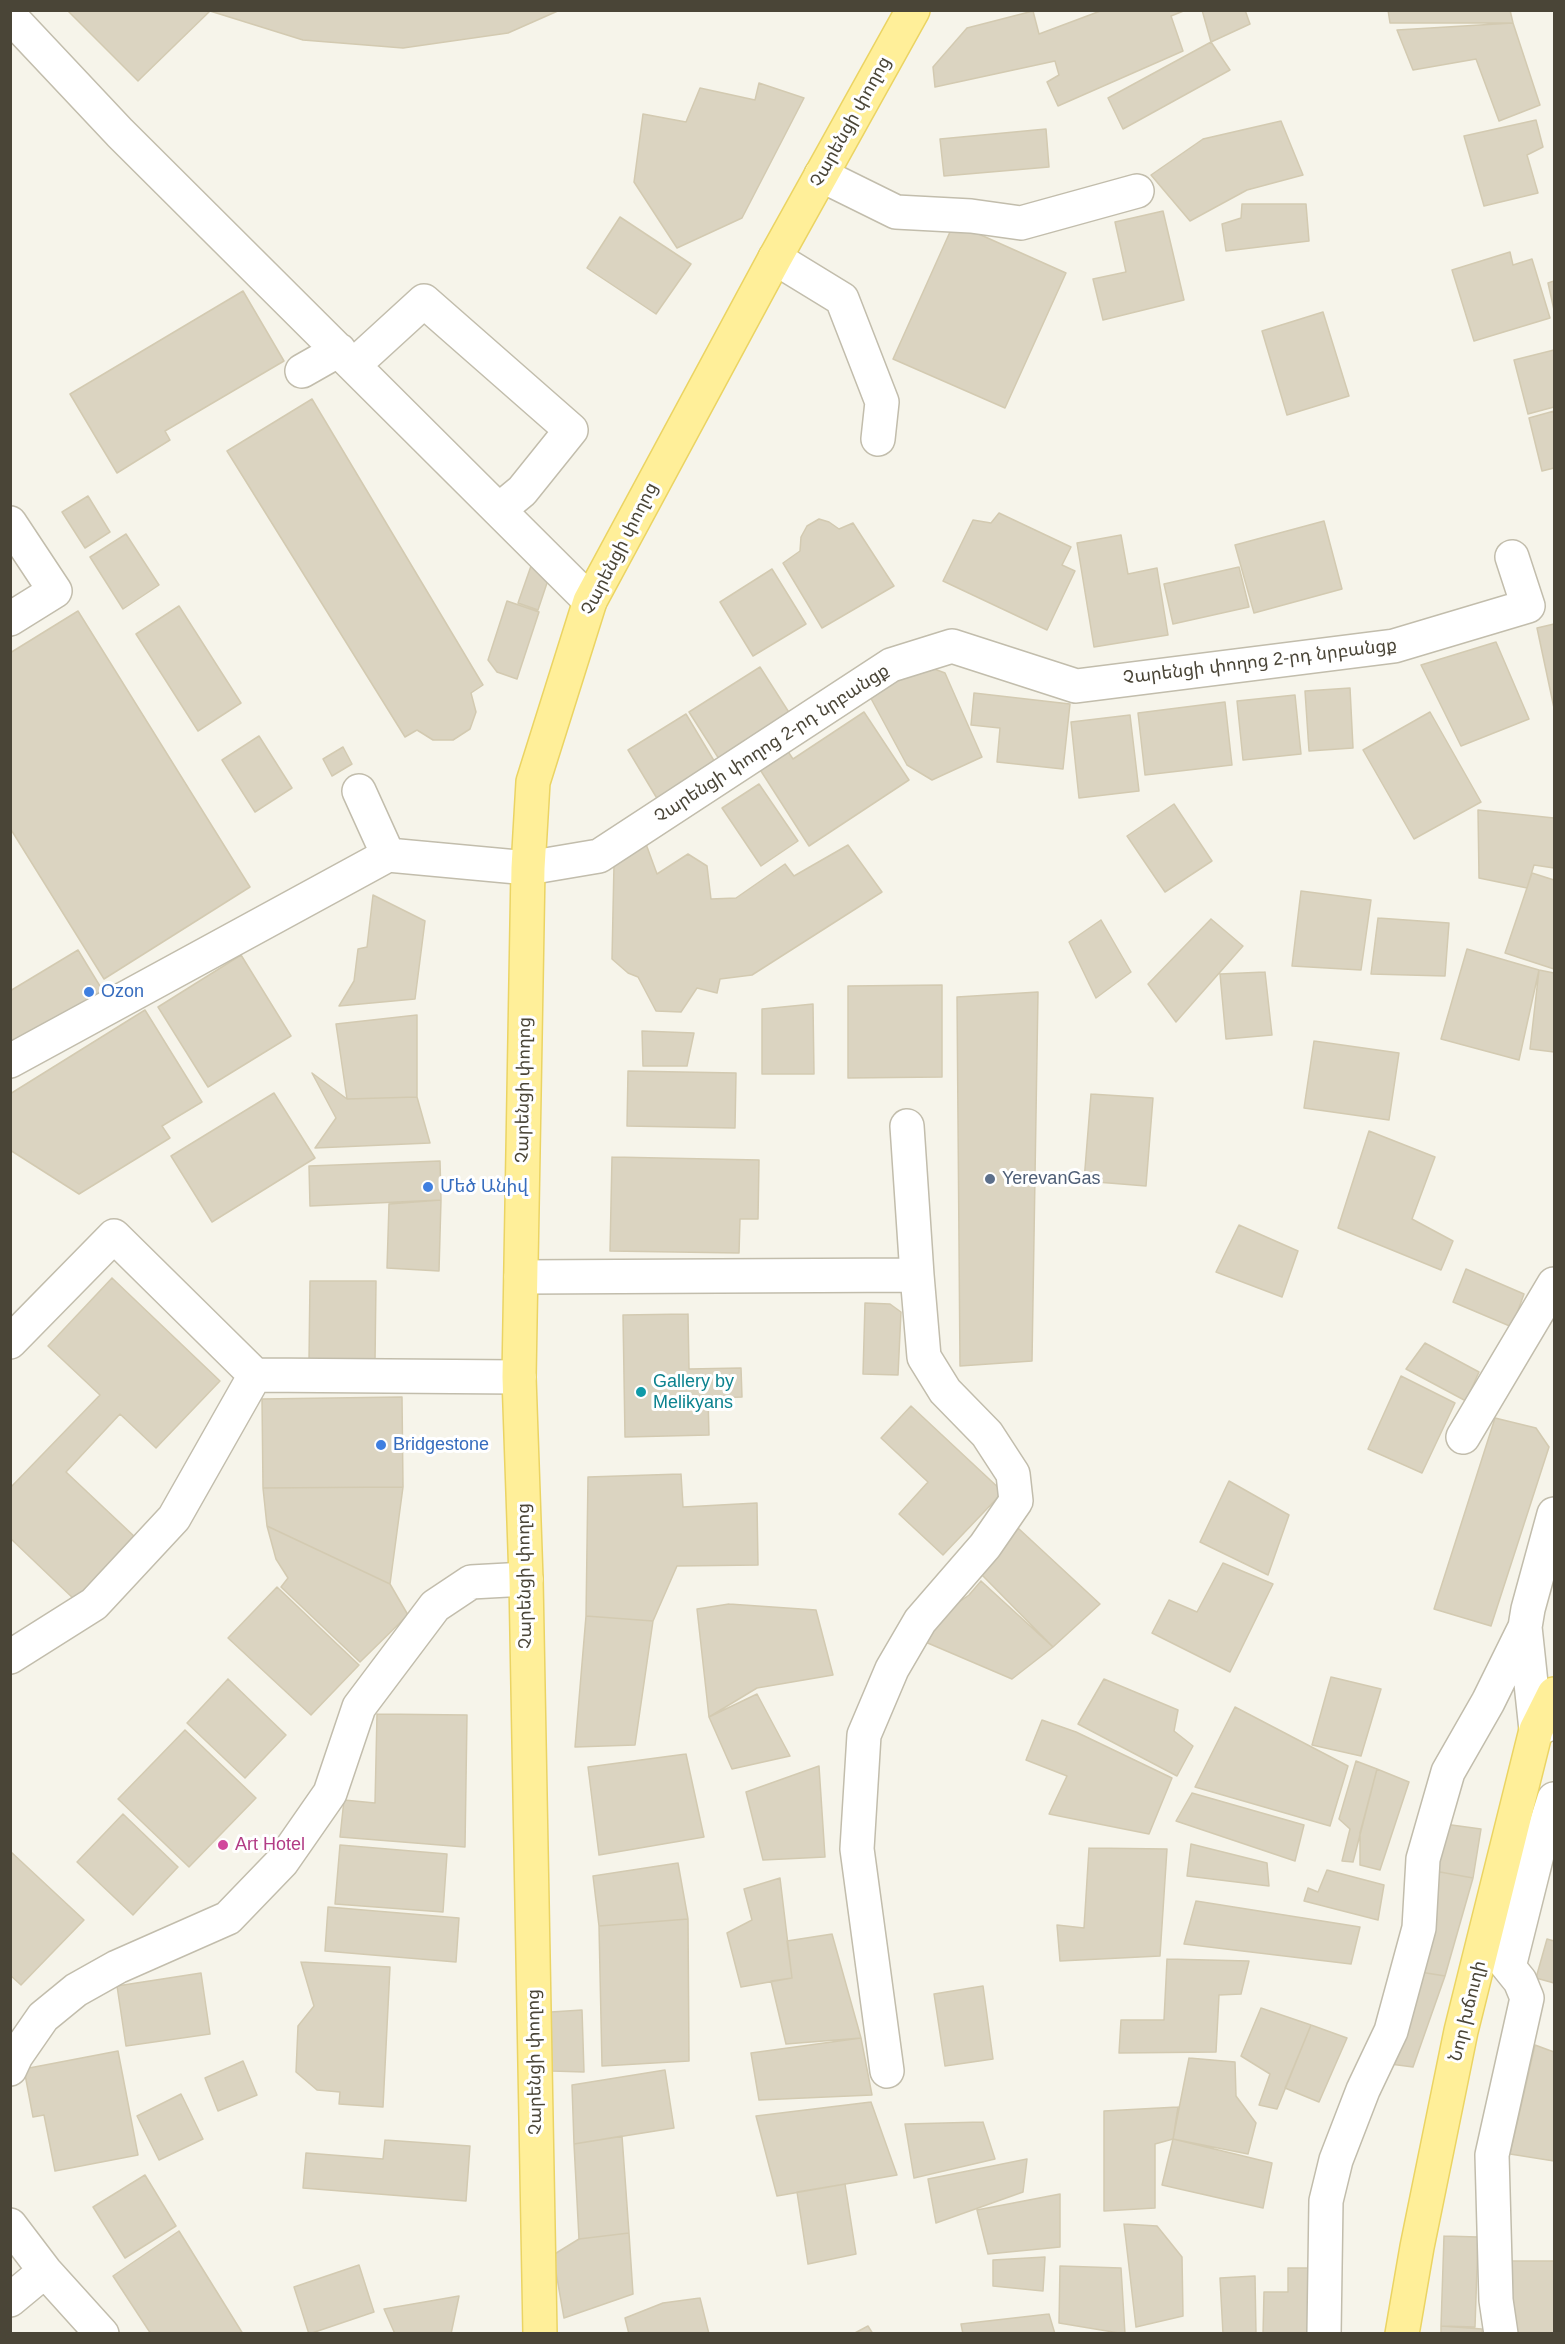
<!DOCTYPE html>
<html>
<head>
<meta charset="utf-8">
<style>
	body { margin:0 }
	#map { position:relative; width:1565px; height:2344px; overflow:hidden; background:#f6f4ea; font-family:Arial,sans-serif }
	canvas { display:block }
	.frame { position:absolute; inset:0; border:12px solid #4a4537; pointer-events:none }
</style>
</head>
<body>
<div id="map">
<canvas width="1565" height="2344"></canvas>
<div class="frame"></div>
</div>
<script>
const c = document.querySelector('canvas').getContext('2d');
c.lineJoin = 'round';
function fill(path, color) {
  c.fillStyle = color;
  c.fill(path, 'evenodd');
}
function shape(rows) {
  const path = new Path2D();
  for (const r of rows) {
    path.moveTo(r[0], r[1]);
    for (let i = 2; i < r.length; i += 2) path.lineTo(r[i], r[i + 1]);
  }
  return path;
}
function stroke(path, color, width, dash) {
  c.strokeStyle = color;
  c.lineWidth = width;
  c.lineCap = dash ? 'butt' : 'round';
  c.setLineDash(dash || []);
  c.stroke(path);
}
function label(font, color, halo, rows, align = 'center') {
  c.font = font + ' Arial,"Noto Sans Armenian",sans-serif';
  c.lineWidth = 6;
  c.setLineDash([]);
  c.textBaseline = 'middle';
  c.strokeStyle = halo;
  c.fillStyle = color;
  for (const [text, x, y, turn = 0] of rows) {
    c.save();
    c.translate(x, y);
    c.rotate((+turn || 0) * Math.PI / 180);
    c.textAlign = isNaN(turn) ? turn : align;
    if (halo) c.strokeText(text, 0, 0);
    c.fillText(text, 0, 0);
    c.restore();
  }
}
const building = shape([
	[67,10,560,10,508,33,403,48,303,40,210,11,138,81,67,10],
	[1103,10,1186,10,1171,16,1183,51,1058,106,1047,82,1059,75,1055,61,935,87,933,67,967,28,1033,11,1039,34,1103,10],
	[1202,10,1245,10,1250,24,1211,42,1202,10],
	[1388,10,1510,10,1513,23,1390,23,1388,10],
	[1513,23,1540,105,1499,121,1476,59,1413,70,1397,30,1513,23],
	[1211,42,1230,70,1123,129,1108,98,1211,42],
	[759,83,804,98,742,218,677,248,634,182,643,114,686,122,700,88,755,100,759,83],
	[1536,120,1543,147,1527,155,1538,193,1484,206,1464,136,1536,120],
	[1281,121,1303,175,1247,190,1190,221,1151,175,1203,139,1281,121],
	[1046,129,1049,167,944,176,940,139,1046,129],
	[1242,204,1306,204,1309,241,1226,251,1222,224,1241,218,1242,204],
	[1163,211,1184,300,1103,320,1093,279,1126,272,1115,222,1163,211],
	[620,217,691,264,656,314,587,268,620,217],
	[954,223,1066,273,1005,408,893,359,954,223],
	[1510,252,1513,265,1532,259,1550,318,1474,341,1452,270,1510,252],
	[1554,281,1554,310,1548,283,1554,281],
	[243,291,284,361,165,431,170,440,117,473,70,394,243,291],
	[1323,312,1349,396,1287,415,1262,331,1323,312],
	[1554,350,1554,407,1528,414,1514,360,1554,350],
	[312,399,483,685,471,693,476,712,470,729,453,740,433,740,417,730,405,737,227,451,312,399],
	[1554,411,1554,468,1542,471,1529,418,1554,411],
	[88,496,110,532,85,548,62,512,88,496],
	[999,513,1071,547,1062,565,1075,571,1047,630,943,581,973,520,991,523,999,513],
	[819,519,829,522,839,529,853,523,894,586,822,628,783,563,800,551,801,537,807,526,819,519],
	[1324,521,1342,589,1254,613,1235,545,1324,521],
	[126,534,159,585,123,609,90,557,126,534],
	[1121,535,1128,574,1157,568,1168,635,1094,647,1077,543,1121,535],
	[531,566,550,574,538,610,518,603,531,566],
	[1239,567,1249,607,1173,624,1164,584,1239,567],
	[772,569,806,624,753,656,720,602,772,569],
	[507,601,539,612,517,679,497,672,488,660,507,601],
	[179,606,241,703,198,731,136,634,179,606],
	[78,611,250,887,104,979,10,828,10,653,78,611],
	[1554,624,1554,708,1537,628,1554,624],
	[1496,642,1529,719,1461,746,1421,665,1496,642],
	[921,664,945,673,982,757,932,780,907,765,868,693,921,664],
	[760,667,790,714,719,759,689,712,760,667],
	[1350,688,1353,748,1309,751,1305,691,1350,688],
	[974,693,1070,704,1063,769,997,762,1000,728,971,725,974,693],
	[1295,695,1301,754,1243,760,1237,701,1295,695],
	[1225,702,1232,765,1145,775,1138,713,1225,702],
	[864,712,909,780,809,846,759,768,787,750,793,759,864,712],
	[1430,712,1481,802,1414,839,1363,750,1430,712],
	[686,714,716,764,658,800,628,750,686,714],
	[1130,715,1139,791,1079,798,1071,722,1130,715],
	[259,736,292,788,255,812,222,760,259,736],
	[343,747,352,764,332,776,323,759,343,747],
	[759,784,798,841,761,866,722,808,759,784],
	[1174,804,1212,861,1165,892,1127,836,1174,804],
	[1478,810,1554,818,1554,868,1534,865,1527,888,1479,878,1478,810],
	[646,844,657,874,688,854,707,866,711,899,736,898,785,864,794,876,848,845,882,892,752,975,720,979,717,993,697,988,681,1012,656,1011,638,977,628,973,612,959,614,864,646,844],
	[1532,873,1554,880,1554,969,1505,953,1532,873],
	[1301,891,1371,900,1361,970,1292,966,1301,891],
	[373,895,425,921,415,999,339,1006,354,981,358,949,367,947,373,895],
	[1378,918,1449,923,1445,976,1371,974,1378,918],
	[1211,919,1243,946,1176,1022,1148,984,1211,919],
	[1101,920,1131,972,1096,998,1069,942,1101,920],
	[1467,949,1539,970,1519,1060,1441,1039,1467,949],
	[78,950,106,996,10,1054,10,991,78,950],
	[241,955,291,1036,208,1087,158,1007,241,955],
	[1539,970,1554,973,1554,1052,1530,1049,1539,970],
	[1265,972,1272,1035,1226,1039,1220,974,1265,972],
	[942,985,942,1077,848,1078,848,986,942,985],
	[1038,992,1032,1361,960,1366,957,997,1038,992],
	[813,1004,814,1074,762,1074,762,1009,813,1004],
	[145,1010,202,1102,162,1126,170,1138,79,1194,10,1150,10,1094,145,1010],
	[417,1015,417,1097,347,1099,336,1024,417,1015],
	[642,1031,694,1033,687,1066,643,1066,642,1031],
	[1314,1041,1399,1053,1389,1120,1304,1108,1314,1041],
	[628,1071,736,1073,735,1128,627,1126,628,1071],
	[312,1073,347,1099,417,1097,430,1143,315,1148,336,1118,312,1073],
	[274,1093,315,1158,212,1222,171,1156,274,1093],
	[1091,1094,1153,1098,1146,1186,1084,1181,1091,1094],
	[1369,1131,1435,1157,1412,1219,1453,1241,1441,1270,1338,1228,1369,1131],
	[612,1157,759,1160,758,1219,740,1219,739,1253,610,1251,612,1157],
	[440,1161,441,1200,310,1206,309,1166,440,1161],
	[441,1200,439,1271,387,1268,389,1204,441,1200],
	[1239,1225,1298,1251,1282,1297,1216,1272,1239,1225],
	[1466,1269,1524,1294,1512,1327,1453,1302,1466,1269],
	[112,1278,220,1381,156,1448,120,1414,66,1472,136,1538,76,1601,10,1538,10,1488,100,1395,48,1346,112,1278],
	[310,1281,376,1281,375,1362,309,1361,310,1281],
	[865,1303,890,1304,901,1312,898,1375,863,1374,865,1303],
	[688,1314,689,1369,741,1368,742,1397,708,1398,709,1435,625,1437,623,1315,688,1314],
	[1425,1343,1479,1372,1466,1401,1406,1369,1425,1343],
	[1401,1376,1455,1403,1422,1473,1368,1449,1401,1376],
	[402,1397,403,1487,263,1488,262,1399,402,1397],
	[911,1406,1003,1492,943,1555,899,1514,928,1482,881,1438,911,1406],
	[1495,1418,1536,1428,1549,1447,1491,1626,1434,1609,1495,1418],
	[681,1474,683,1507,757,1503,758,1565,677,1566,653,1621,586,1616,588,1477,681,1474],
	[1229,1481,1289,1515,1268,1575,1200,1542,1229,1481],
	[403,1487,390,1584,267,1526,263,1488,403,1487],
	[267,1526,390,1584,408,1615,360,1662,281,1587,288,1578,276,1559,267,1526],
	[1018,1528,1100,1604,1053,1647,980,1573,1018,1528],
	[1223,1563,1273,1584,1230,1672,1152,1633,1169,1600,1197,1612,1223,1563],
	[981,1581,1053,1647,1012,1679,923,1641,943,1613,969,1595,981,1581],
	[277,1587,359,1665,311,1715,228,1638,277,1587],
	[729,1604,816,1610,833,1675,757,1688,709,1717,697,1609,729,1604],
	[586,1616,653,1621,635,1745,575,1747,586,1616],
	[1331,1677,1381,1689,1361,1756,1312,1745,1331,1677],
	[228,1679,286,1735,245,1778,187,1723,228,1679],
	[1104,1679,1178,1710,1174,1731,1193,1746,1177,1776,1078,1724,1104,1679],
	[757,1694,790,1756,732,1769,709,1717,757,1694],
	[1235,1707,1348,1766,1330,1826,1195,1787,1235,1707],
	[377,1714,467,1715,465,1847,340,1837,344,1800,375,1803,377,1714],
	[1042,1720,1076,1732,1172,1778,1149,1834,1049,1814,1067,1776,1026,1760,1042,1720],
	[185,1730,256,1798,189,1867,118,1799,185,1730],
	[686,1754,704,1837,599,1855,588,1767,686,1754],
	[1356,1761,1377,1769,1353,1862,1342,1861,1350,1829,1339,1819,1356,1761],
	[819,1766,825,1857,763,1860,746,1792,819,1766],
	[1377,1769,1409,1782,1380,1870,1360,1865,1360,1833,1377,1769],
	[1192,1793,1304,1825,1295,1861,1176,1821,1192,1793],
	[123,1814,178,1867,133,1915,77,1862,123,1814],
	[1437,1823,1481,1829,1473,1878,1429,1870,1437,1823],
	[1191,1844,1267,1863,1269,1886,1187,1876,1191,1844],
	[340,1845,447,1854,443,1912,335,1904,340,1845],
	[1089,1848,1167,1849,1160,1956,1060,1961,1057,1925,1084,1928,1089,1848],
	[10,1851,84,1920,21,1985,10,1975,10,1851],
	[678,1863,688,1919,599,1926,593,1876,678,1863],
	[1327,1870,1384,1885,1378,1920,1304,1901,1308,1888,1318,1892,1327,1870],
	[1429,1870,1473,1878,1445,1976,1420,1972,1429,1870],
	[780,1878,792,1978,741,1987,727,1933,752,1920,744,1889,780,1878],
	[1196,1901,1360,1927,1351,1964,1184,1944,1196,1901],
	[328,1907,459,1918,456,1962,325,1951,328,1907],
	[688,1919,689,2061,602,2066,599,1926,688,1919],
	[832,1934,861,2038,786,2044,771,1981,792,1978,787,1941,832,1934],
	[1547,1939,1554,1941,1554,1983,1536,1978,1547,1939],
	[1167,1959,1249,1961,1241,1994,1219,1995,1216,2052,1119,2053,1121,2020,1164,2020,1167,1959],
	[301,1962,390,1967,383,2107,339,2104,340,2092,317,2090,296,2072,298,2026,314,2006,301,1962],
	[1420,1972,1445,1976,1413,2067,1390,2064,1420,1972],
	[201,1973,210,2034,126,2046,117,1986,201,1973],
	[983,1986,993,2059,945,2066,934,1994,983,1986],
	[1261,2008,1311,2025,1277,2109,1259,2105,1270,2074,1241,2056,1261,2008],
	[582,2010,584,2072,552,2071,551,2012,582,2010],
	[1311,2025,1347,2038,1319,2102,1285,2088,1311,2025],
	[861,2038,872,2095,759,2100,751,2053,861,2038],
	[1535,2045,1554,2052,1554,2161,1510,2154,1535,2045],
	[118,2051,138,2155,55,2171,44,2115,33,2117,24,2069,118,2051],
	[1189,2058,1235,2062,1236,2096,1256,2123,1248,2154,1173,2139,1189,2058],
	[243,2061,257,2095,218,2111,205,2078,243,2061],
	[665,2070,674,2128,574,2144,572,2085,665,2070],
	[181,2094,203,2139,159,2160,137,2116,181,2094],
	[871,2102,897,2175,777,2196,756,2116,871,2102],
	[1178,2107,1173,2139,1155,2144,1155,2208,1104,2211,1104,2111,1178,2107],
	[983,2122,995,2159,914,2178,905,2124,983,2122],
	[622,2136,629,2233,579,2239,574,2144,622,2136],
	[1173,2139,1272,2163,1263,2208,1162,2185,1173,2139],
	[385,2140,470,2146,466,2201,303,2188,306,2153,383,2159,385,2140],
	[1027,2159,1023,2192,936,2223,928,2179,1027,2159],
	[145,2175,176,2226,125,2258,93,2207,145,2175],
	[845,2184,856,2254,808,2264,797,2192,845,2184],
	[1060,2194,1060,2247,988,2254,977,2210,1060,2194],
	[1124,2224,1157,2226,1182,2257,1183,2316,1136,2327,1124,2224],
	[179,2231,243,2334,151,2334,113,2276,179,2231],
	[629,2233,633,2294,564,2318,553,2255,579,2239,629,2233],
	[1444,2236,1478,2237,1475,2327,1441,2326,1444,2236],
	[1045,2257,1043,2291,993,2286,993,2260,1045,2257],
	[1506,2261,1554,2261,1554,2334,1514,2334,1506,2261],
	[359,2265,374,2312,309,2334,294,2287,359,2265],
	[1060,2266,1121,2268,1125,2334,1059,2323,1060,2266],
	[1288,2268,1320,2268,1320,2334,1263,2334,1264,2292,1288,2292,1288,2268],
	[1255,2276,1256,2334,1223,2334,1220,2278,1255,2276],
	[459,2296,451,2334,395,2334,384,2309,459,2296],
	[700,2298,709,2334,629,2334,625,2318,663,2303,700,2298],
	[1049,2314,1055,2334,963,2334,961,2324,1049,2314],
	[868,2326,873,2334,853,2334,868,2326],
	[1441,2326,1482,2329,1482,2334,1441,2334,1441,2326]
]);
fill(building, '#dbd4c1');
stroke(building, '#d3cab1', 1.5);
const minor = shape([
	[10,16,120,133,590,601],
	[821,175,896,212,971,216,1021,223,1137,191],
	[775,258,842,299,882,402,878,439],
	[354,365,424,301,571,430,522,491,499,510],
	[302,371,339,350],
	[10,523,55,591,10,619],
	[359,791,388,855],
	[10,1061,388,855,528,868,599,856,891,665,952,646,1076,686,1394,646,1528,606,1512,557],
	[907,1126,917,1275],
	[521,1277,917,1275,924,1357,945,1391,987,1434,1013,1474,1016,1501,985,1546,920,1621,892,1669,864,1735,857,1849,887,2071],
	[10,1342,114,1236,255,1375],
	[1463,1437,1554,1284],
	[10,1657,94,1604,174,1518,255,1375,519,1377],
	[1549,1724,1536,1730,1525,1627,1528,1609,1554,1514],
	[1486,1939,1520,1981,1527,1998,1492,2155,1496,2300,1501,2334],
	[1509,1967,1540,1843,1554,1799],
	[10,2069,16,2056,43,2017,76,1990,117,1967,228,1918,282,1862,330,1793,359,1707,435,1606,471,1582,526,1579],
	[10,2225,45,2271,102,2334],
	[10,2300,45,2271],
	[1324,2334,1326,2201,1336,2160,1363,2090,1391,2031,1419,1928,1423,1859,1448,1772,1488,1702,1525,1627]
]);
const major = shape([
	[540,2334,526,1579,519,1377,528,868,533,782,590,601,775,258,913,10],
	[1402,2334,1417,2247,1461,2031,1536,1730,1554,1694]
]);
stroke(minor, '#c2bdac', 36);
stroke(major, '#ebd463', 36);
stroke(minor, '#fff', 33);
stroke(major, '#ffef99', 33);
for (const [x, y, r, color] of [
	[89,992,6,"#3f7fe0"],
	[990,1179,6,"#5c6f8a"],
	[428,1187,6,"#3f7fe0"],
	[641,1392,6,"#0f9aa8"],
	[381,1445,6,"#3f7fe0"],
	[223,1845,6,"#d1479c"]
]) {
  const dot = new Path2D();
  dot.arc(x, y, r, 0, 2 * Math.PI);
  c.fillStyle = color;
  c.fill(dot);
  stroke(dot, '#fff', 2);
}
label('18px', '#4a4537', '#fff', [
	["Չարենցի փողոց",851,122,-61],
	["Չարենցի փողոց",620,549,-63],
	["Չարենցի փողոց 2-րդ նրբանցք",1260,662,-7],
	["Չարենցի փողոց 2-րդ նրբանցք",772,744,-33],
	["Չարենցի փողոց",524,1090,-89],
	["Չարենցի փողոց",525,1576,-91],
	["Նոր խճուղի",1468,2011,-76],
	["Չարենցի փողոց",535,2062,-91]
]);
label('18px', '#366cbe', '#fff', [
	["Ozon",101,992],
	["Մեծ Անիվ",440,1187],
	["Bridgestone",393,1445]
], 'left');
label('18px', '#4e5e75', '#fff', [
	["YerevanGas",1002,1179]
], 'left');
label('18px', '#0d838f', '#fff', [
	["Gallery by",653,1382],
	["Melikyans",653,1403]
], 'left');
label('18px', '#b23c85', '#fff', [
	["Art Hotel",235,1845]
], 'left');
</script>
</body>
</html>
